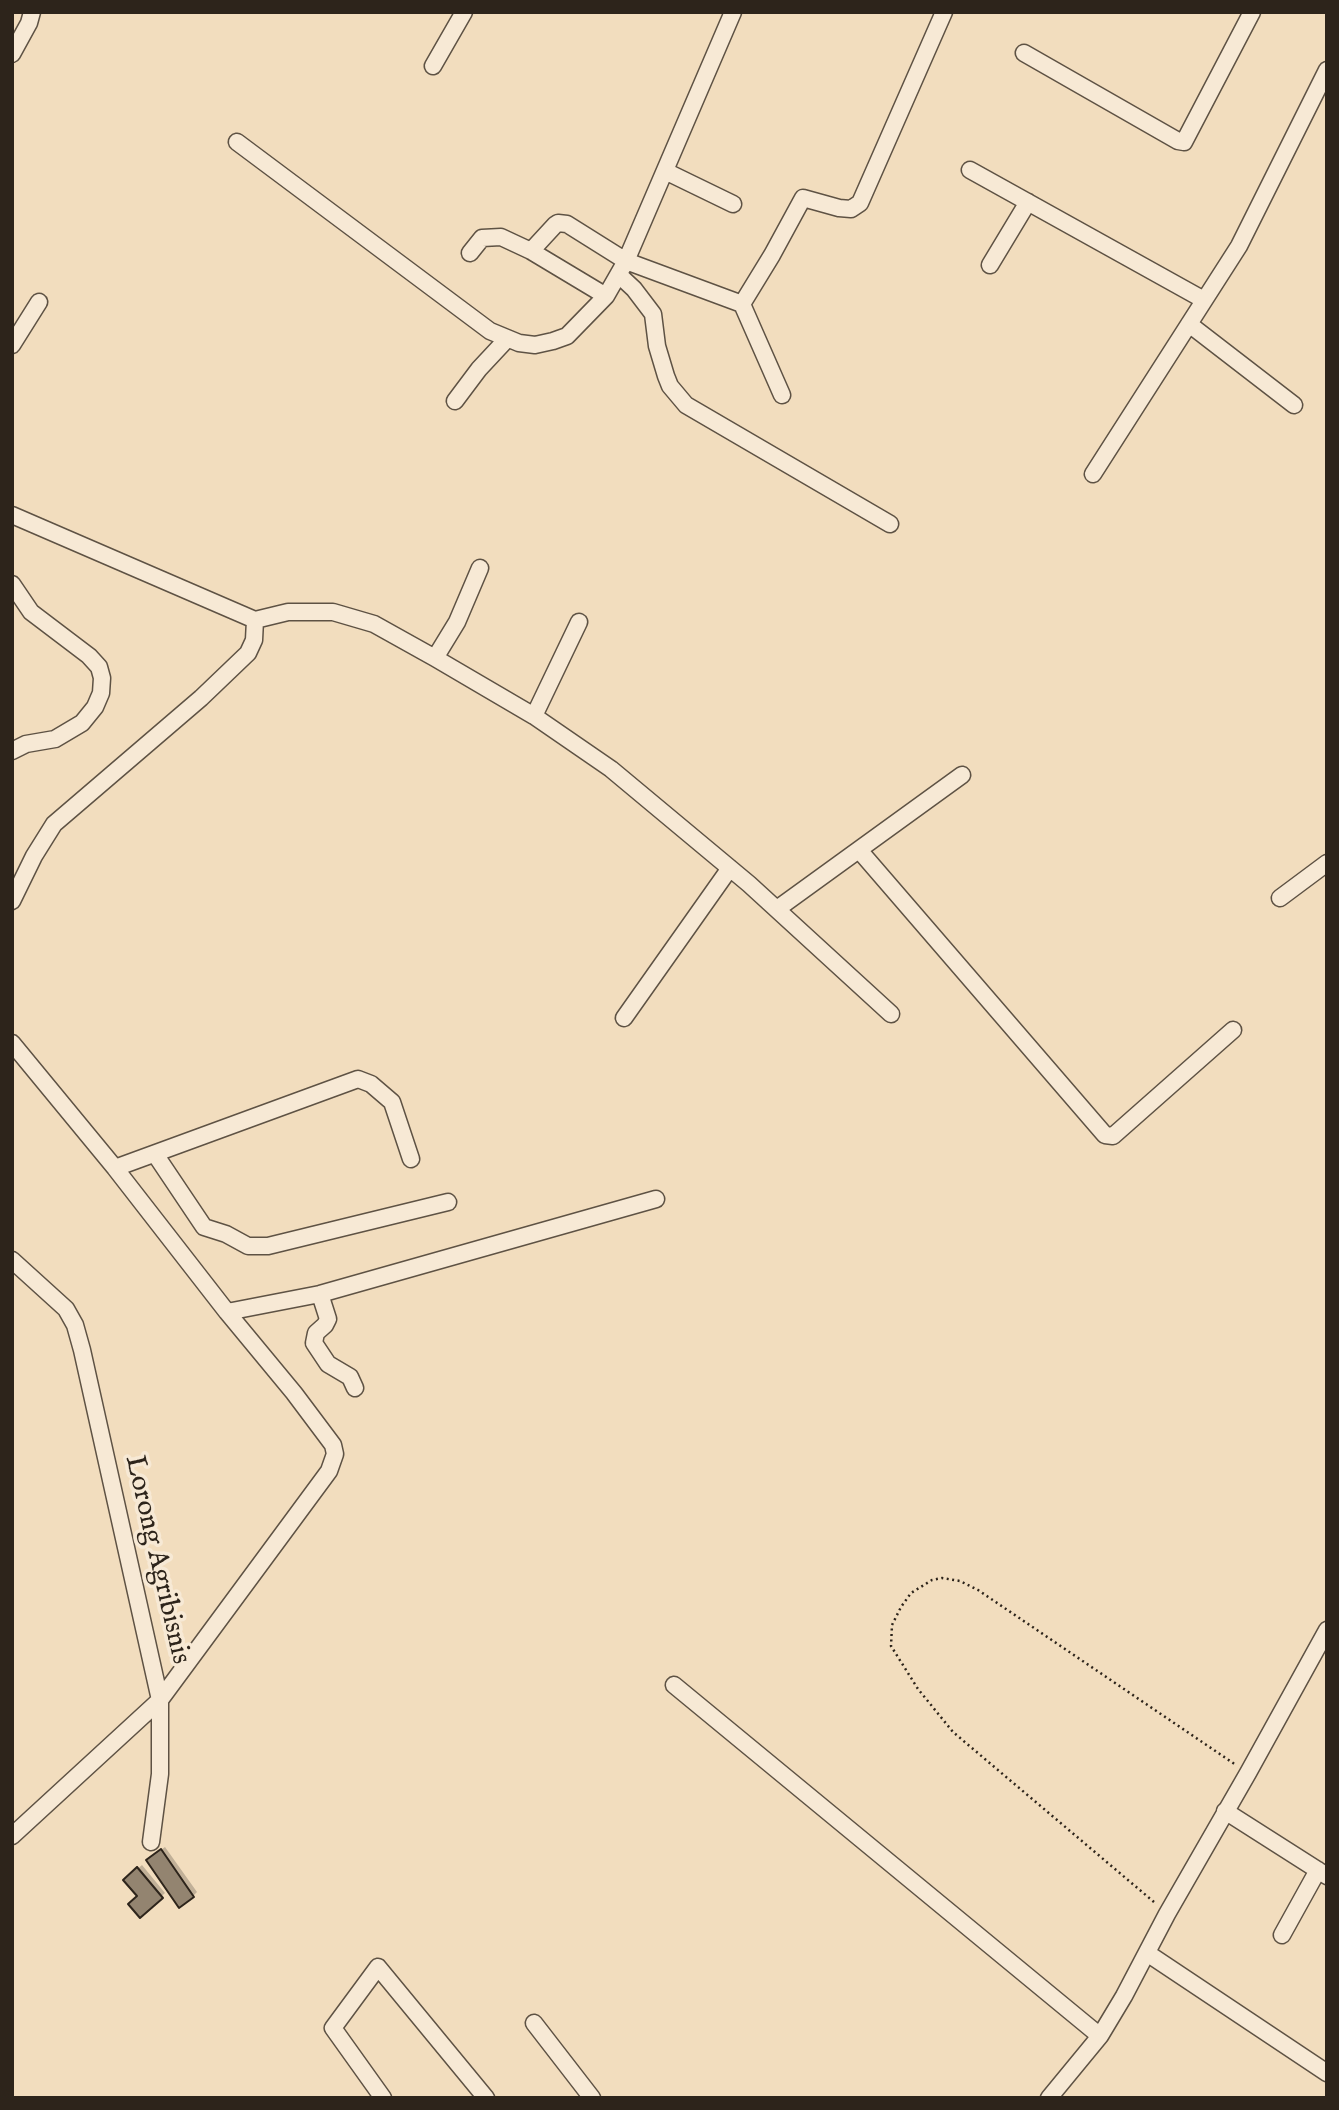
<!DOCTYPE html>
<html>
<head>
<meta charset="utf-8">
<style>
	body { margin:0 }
	#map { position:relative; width:1339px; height:2110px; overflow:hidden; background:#f2ddbe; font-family:"IM FELL English",serif }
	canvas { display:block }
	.frame { position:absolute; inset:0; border:14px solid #2d241b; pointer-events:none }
</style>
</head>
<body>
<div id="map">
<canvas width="1339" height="2110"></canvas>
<div class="frame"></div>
</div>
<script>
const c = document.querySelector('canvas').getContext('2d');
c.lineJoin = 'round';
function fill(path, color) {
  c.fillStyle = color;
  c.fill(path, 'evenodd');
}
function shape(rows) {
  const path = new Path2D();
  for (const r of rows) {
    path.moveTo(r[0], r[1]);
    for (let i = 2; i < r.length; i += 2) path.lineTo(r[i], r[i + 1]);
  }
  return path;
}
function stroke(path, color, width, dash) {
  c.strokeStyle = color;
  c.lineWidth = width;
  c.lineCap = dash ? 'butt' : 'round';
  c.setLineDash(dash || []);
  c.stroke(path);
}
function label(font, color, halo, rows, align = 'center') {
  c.font = font + ' "IM FELL English",serif';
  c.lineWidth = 7;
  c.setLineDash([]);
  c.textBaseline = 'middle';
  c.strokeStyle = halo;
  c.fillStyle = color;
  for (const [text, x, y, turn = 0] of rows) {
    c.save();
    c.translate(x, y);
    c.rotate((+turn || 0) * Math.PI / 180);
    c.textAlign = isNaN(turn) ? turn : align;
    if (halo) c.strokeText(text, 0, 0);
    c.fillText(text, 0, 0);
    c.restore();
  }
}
fill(shape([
	[165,1847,197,1892,193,1896,152,1856],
	[142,1865,165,1893,140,1916,139,1896,125,1880]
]), '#0003');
const building = shape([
	[161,1849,194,1897,179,1908,146,1860,161,1849],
	[137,1867,163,1898,140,1918,128,1904,137,1896,123,1880,137,1867]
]);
fill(building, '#938470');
stroke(building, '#2d241b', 2);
const minor = shape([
	[1024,53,1178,141,1184,142,1252,12],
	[12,54,29,23,32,12],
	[433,66,464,12],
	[237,142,490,331,519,343,535,345,553,341,567,336,606,296,626,261,733,12],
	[970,170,1204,300],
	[665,171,733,204],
	[531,251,555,225,558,223,567,224,626,261,742,304,782,395],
	[470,253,482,238,501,237,531,251,606,296],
	[990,265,1028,202],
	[619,275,634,289,653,314,657,346,666,376,670,386,686,405,890,524],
	[742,304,772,255,803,198,839,208,851,209,860,203,944,12],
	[1189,324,1294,405],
	[12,345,39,302],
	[455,401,479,369,507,339],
	[1093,474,1239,246,1327,70],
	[12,515,255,620,288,612,333,612,374,624,435,658,534,716,611,769,749,884,891,1014],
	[12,584,31,612,89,656,99,667,102,678,101,693,95,707,82,723,55,739,26,744,12,751],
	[435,658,457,622,480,568],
	[534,716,579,622],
	[859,850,1105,1135,1113,1136,1233,1030],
	[1280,898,1327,863],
	[12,901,34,856,54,824,201,698,248,653,254,640,255,620],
	[777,909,962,775],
	[624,1018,730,868],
	[12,1043,115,1168,227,1312,294,1393,333,1445,335,1454,329,1471,160,1700,160,1774,151,1842],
	[155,1154,204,1227,226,1234,248,1246,268,1246,448,1202],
	[115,1168,358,1079,371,1084,392,1102,411,1159],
	[12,1260,66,1309,75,1325,82,1350,160,1700,12,1836],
	[320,1294,328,1319,325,1325,316,1333,314,1343,328,1364,350,1377,355,1388],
	[227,1312,320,1294,656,1199],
	[674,1685,1100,2036],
	[1225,1811,1327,1876],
	[1282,1935,1318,1870],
	[1147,1953,1327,2073],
	[534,2023,592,2098],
	[383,2098,333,2028,378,1967,486,2098],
	[1049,2098,1100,2036,1124,1996,1167,1914,1248,1773,1327,1630]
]);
stroke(minor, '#5e5244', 19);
stroke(shape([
	[1154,1902,953,1732,918,1689,891,1646,892,1625,901,1607,911,1593,932,1580,942,1578,960,1581,978,1590,1236,1765]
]), '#2d241b', 2.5, [2, 3.5]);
stroke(minor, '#f7e9d5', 16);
label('28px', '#2d241b', '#f7e9d5', [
	["Lorong Agribisnis",156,1560,77]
]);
</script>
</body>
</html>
